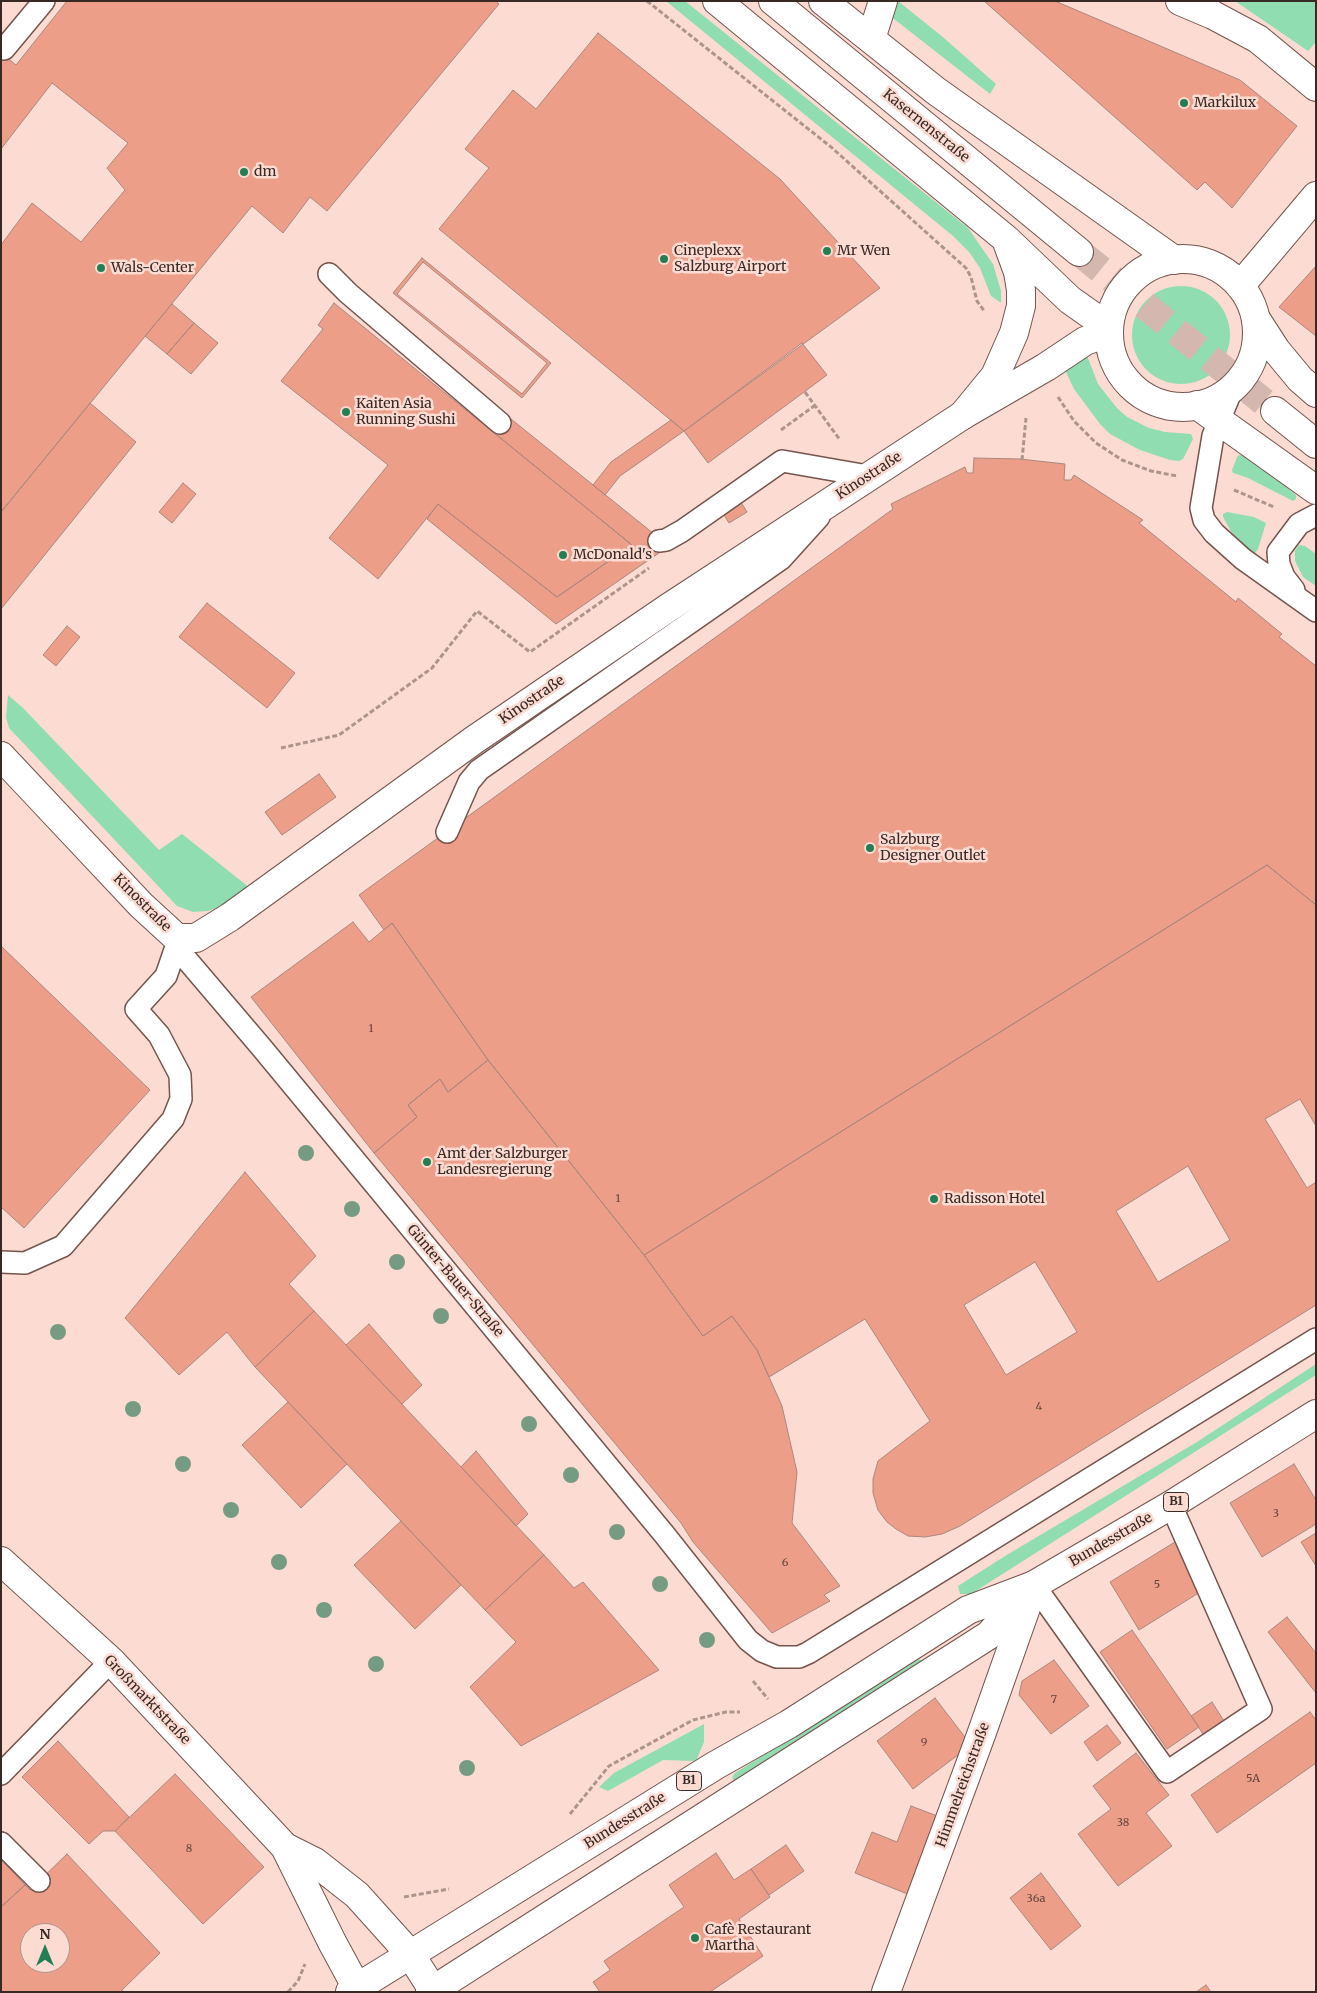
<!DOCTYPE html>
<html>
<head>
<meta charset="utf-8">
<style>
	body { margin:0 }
	#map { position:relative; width:1317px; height:1993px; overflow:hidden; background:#fbdbd2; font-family:Merriweather,serif }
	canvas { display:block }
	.frame { position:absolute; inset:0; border:2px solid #382925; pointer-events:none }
	.north { position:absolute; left:20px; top:1923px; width:50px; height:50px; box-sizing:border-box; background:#fbdbd2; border:1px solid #ad948d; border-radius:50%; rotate:0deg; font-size:14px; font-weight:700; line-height:20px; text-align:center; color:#382925 }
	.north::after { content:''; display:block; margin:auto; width:18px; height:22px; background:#237e53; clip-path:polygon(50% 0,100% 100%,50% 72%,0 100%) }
</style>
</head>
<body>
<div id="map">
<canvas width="1317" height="1993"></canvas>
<div class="frame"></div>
<div class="north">N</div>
</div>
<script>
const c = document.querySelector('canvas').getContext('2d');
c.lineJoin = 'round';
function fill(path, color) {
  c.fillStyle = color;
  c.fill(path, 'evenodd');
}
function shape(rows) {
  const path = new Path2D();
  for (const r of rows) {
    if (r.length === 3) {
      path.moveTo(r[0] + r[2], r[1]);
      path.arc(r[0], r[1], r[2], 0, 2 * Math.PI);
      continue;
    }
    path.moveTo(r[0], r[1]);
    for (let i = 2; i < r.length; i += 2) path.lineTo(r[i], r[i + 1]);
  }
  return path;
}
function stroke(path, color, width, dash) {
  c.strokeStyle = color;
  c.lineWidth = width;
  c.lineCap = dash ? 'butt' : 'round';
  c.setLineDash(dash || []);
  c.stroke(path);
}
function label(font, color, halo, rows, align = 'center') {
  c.font = font + ' Merriweather,serif';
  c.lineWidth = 5;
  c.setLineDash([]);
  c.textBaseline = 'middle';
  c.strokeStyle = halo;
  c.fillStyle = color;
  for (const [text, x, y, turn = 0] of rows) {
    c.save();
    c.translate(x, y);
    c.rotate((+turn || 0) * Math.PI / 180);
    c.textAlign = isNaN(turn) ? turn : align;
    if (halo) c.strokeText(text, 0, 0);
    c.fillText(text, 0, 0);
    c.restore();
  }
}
fill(shape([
	[666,1,685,1,968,228,993,264,1001,291,1001,303,991,296,980,268,969,252,953,236],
	[871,1,898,1,944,38,996,84,990,94],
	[1235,1,1316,1,1316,42,1308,51],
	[1181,335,49],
	[1086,353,1098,384,1117,408,1127,417,1149,428,1165,432,1191,434,1193,439,1183,459,1179,461,1170,460,1140,450,1110,434,1100,424,1074,389,1066,372,1065,366],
	[1239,455,1244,455,1258,465,1277,479,1296,495,1296,499,1293,501,1248,478,1233,473,1232,470,1237,457],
	[1227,512,1254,517,1266,523,1258,549,1255,553,1250,553,1242,546,1232,533,1223,517,1223,514],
	[1299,545,1305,546,1316,554,1316,586,1303,577,1295,561,1295,551],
	[8,695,23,708,159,850,182,834,250,888,226,905,208,911,193,912,177,906,9,728,6,717],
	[1316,1364,1316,1375,971,1594,960,1594,958,1586,1005,1556,1197,1442],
	[918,1659,924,1661,735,1782,732,1778,735,1773],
	[704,1724,704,1742,696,1761,663,1760,608,1791,599,1787,614,1773]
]), '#91ddb2');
const building = shape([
	[67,1,496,1,499,4,327,211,310,197,283,233,252,206,1,512,1,53,16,65,67,1],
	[984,1,1055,1,1240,80,1297,126,1232,208,1205,182,1197,190,984,1],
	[598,33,780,179,880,288,684,431,439,229,489,168,465,149,513,90,536,109,598,33],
	[52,83,128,143,107,168,125,190,81,242,32,203,1,245,1,149,52,83],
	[422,258,551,363,522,398,393,293,422,258],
	[423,262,547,363,522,394,397,294,423,262],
	[1316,266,1316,336,1279,307,1316,266],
	[334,303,493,432,632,545,557,597,438,504,378,579,329,538,388,465,281,381,323,329,318,325,334,303],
	[172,304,194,323,167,354,145,336,172,304],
	[194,323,218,343,191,374,167,354,194,323],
	[802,343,827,375,708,463,684,431,802,343],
	[90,403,136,442,1,609,1,512,90,403],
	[506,415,669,546,556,624,427,519,438,504,557,597,632,545,493,432,506,415],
	[671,420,684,431,620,476,605,495,593,485,611,462,671,420],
	[974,458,1020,459,1065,464,1064,480,1071,480,1074,475,1143,520,1139,523,1236,602,1238,598,1282,634,1279,637,1316,666,1316,905,1267,865,644,1255,488,1060,392,923,384,930,359,895,893,509,891,504,965,467,967,473,973,473,974,458],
	[183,483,196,494,172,523,159,512,183,483],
	[739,499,747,512,729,523,721,510,739,499],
	[207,603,295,673,267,708,179,637,207,603],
	[67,626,80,637,56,666,43,655,67,626],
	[319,774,336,797,282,835,265,812,319,774],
	[1267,865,1316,905,1316,1126,1300,1099,1265,1119,1307,1188,1316,1182,1316,1305,960,1526,942,1534,925,1537,908,1536,896,1529,887,1522,878,1510,873,1493,873,1479,878,1461,930,1421,865,1319,769,1377,757,1350,732,1316,703,1336,644,1255,1267,865],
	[1188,1166,1230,1240,1158,1282,1116,1211,1188,1166],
	[1035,1262,1077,1332,1006,1375,964,1305,1035,1262],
	[353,922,369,942,392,923,488,1060,448,1092,440,1079,408,1105,417,1117,374,1153,251,997,353,922],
	[1,946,150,1090,24,1228,1,1207,1,946],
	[488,1060,644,1255,703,1336,732,1316,757,1350,782,1406,797,1472,792,1523,840,1586,824,1595,830,1601,772,1633,693,1542,681,1523,374,1153,417,1117,408,1105,440,1079,448,1092,488,1060],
	[245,1172,316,1256,289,1284,314,1311,255,1367,227,1332,179,1375,125,1318,245,1172],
	[314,1311,544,1555,485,1610,255,1367,314,1311],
	[369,1324,422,1385,402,1404,346,1345,369,1324],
	[288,1402,347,1464,301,1508,242,1445,288,1402],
	[476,1451,528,1514,516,1526,461,1467,476,1451],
	[1294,1464,1316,1500,1316,1524,1262,1557,1230,1503,1294,1464],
	[401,1521,461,1585,415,1629,354,1565,401,1521],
	[1316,1533,1316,1566,1301,1542,1316,1533],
	[1175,1542,1205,1589,1139,1630,1110,1582,1175,1542],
	[544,1555,574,1588,583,1582,659,1670,521,1746,470,1687,516,1642,485,1610,544,1555],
	[1287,1617,1316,1653,1316,1693,1268,1632,1287,1617],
	[1132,1630,1199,1727,1167,1749,1100,1652,1132,1630],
	[1054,1660,1089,1706,1051,1734,1019,1695,1022,1681,1054,1660],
	[935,1698,971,1745,913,1789,877,1741,935,1698],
	[1212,1702,1224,1721,1203,1734,1191,1716,1212,1702],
	[1310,1712,1316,1720,1316,1763,1217,1833,1191,1795,1310,1712],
	[1107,1725,1121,1743,1097,1761,1084,1742,1107,1725],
	[58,1741,129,1817,115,1831,103,1831,89,1844,22,1777,58,1741],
	[1136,1753,1169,1795,1146,1813,1172,1846,1118,1886,1078,1834,1111,1809,1093,1786,1136,1753],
	[175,1774,264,1867,203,1924,115,1831,175,1774],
	[911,1806,940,1817,910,1895,855,1873,872,1832,897,1842,911,1806],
	[786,1845,804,1871,769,1895,751,1869,786,1845],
	[716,1853,734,1880,751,1869,770,1897,739,1919,763,1956,710,1992,600,1992,593,1982,610,1970,604,1961,684,1907,669,1885,716,1853],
	[67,1854,160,1953,122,1990,123,1992,1,1992,1,1907,25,1885,30,1890,67,1854],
	[30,1933,60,1933,60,1963,30,1963,30,1933],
	[1,1859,25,1885,1,1907,1,1859],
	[1041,1873,1081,1926,1051,1950,1010,1898,1041,1873],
	[1206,1985,1211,1992,1196,1992,1206,1985]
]);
fill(building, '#ec9e89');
stroke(building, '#ab877e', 1);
stroke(shape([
	[1079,252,1275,411]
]), '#d4b7af', 28, [28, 14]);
const lane = shape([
	[4,49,44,1],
	[329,274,348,293,500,423],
	[1232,389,1213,436,1201,508,1204,520,1214,533,1243,559,1316,611],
	[659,541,666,540,682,531,782,461,868,476],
	[1294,590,1284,577,1279,564,1278,552,1299,524,1316,515],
	[447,832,469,782,479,770,781,559,819,517],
	[176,947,262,1048,664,1534,748,1640,762,1651,777,1657,799,1657,808,1653,1316,1339],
	[1,1262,25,1263,63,1246,173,1119,181,1099,180,1075,159,1035,136,1009,166,976,176,947,177,938],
	[1034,1585,1167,1772,1261,1709,1171,1505],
	[1,1774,111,1661],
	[1,1843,39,1881]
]);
const street = shape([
	[1180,1,1213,15,1258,39,1316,87],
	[1183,333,74],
	[1240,286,1316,196],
	[1,756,141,905,177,938,196,938,230,917,474,740,668,608,963,415,1046,367,1085,341,1107,333],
	[1,1561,111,1661,285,1847,332,1942,359,1992],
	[285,1847,315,1862,357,1895,410,1954,433,1990],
	[886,1992,981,1735,1034,1585]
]);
const secondary = shape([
	[717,1,1006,239,1070,300,1107,326],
	[773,1,1079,252],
	[823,1,936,91,1174,260],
	[871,39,883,1],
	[1256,319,1276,350,1300,379,1316,393],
	[1197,405,1316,490],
	[1275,411,1316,444],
	[963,415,995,376,1014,333,1021,306,1021,290,1018,272,1007,242]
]);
const primary = shape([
	[350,1992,716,1765,789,1724,968,1610,1034,1585,1171,1505,1316,1414],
	[430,1992,989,1635,1031,1588]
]);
stroke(lane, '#75544c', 24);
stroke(street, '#75544c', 30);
stroke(secondary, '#75544c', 30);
stroke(primary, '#75544c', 30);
stroke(shape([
	[647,1,831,147,966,268,971,277,977,301,985,312],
	[805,392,840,440],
	[1058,397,1074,421,1096,443,1122,460,1151,471,1177,476],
	[781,430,814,406],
	[1022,460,1026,418],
	[1234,490,1274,507],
	[281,748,339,735,432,668,477,611,530,652,649,568],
	[753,1681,768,1699],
	[570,1814,609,1766,693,1720,726,1712,740,1712],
	[404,1897,449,1889],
	[288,1992,298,1981,305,1964]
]), '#ad948d', 3, [5, 2.5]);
stroke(lane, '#fff', 21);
stroke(street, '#fff', 28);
stroke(secondary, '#fff', 28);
stroke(primary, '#fff', 28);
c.fillStyle = '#759c82';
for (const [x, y] of [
	[306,1153],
	[352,1209],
	[397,1262],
	[441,1316],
	[58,1332],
	[133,1409],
	[529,1424],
	[183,1464],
	[571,1475],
	[231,1510],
	[617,1532],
	[279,1562],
	[660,1584],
	[324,1610],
	[707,1640],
	[376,1664],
	[467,1768]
]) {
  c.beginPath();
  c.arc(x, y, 8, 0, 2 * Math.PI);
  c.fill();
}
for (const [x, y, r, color] of [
	[1184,103,5,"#237e53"],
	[244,172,5,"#237e53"],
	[827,251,5,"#237e53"],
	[664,259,5,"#237e53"],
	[101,268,5,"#237e53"],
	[346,412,5,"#237e53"],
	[563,555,5,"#237e53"],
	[870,848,5,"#237e53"],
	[427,1162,5,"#237e53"],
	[934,1199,5,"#237e53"],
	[695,1938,5,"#237e53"]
]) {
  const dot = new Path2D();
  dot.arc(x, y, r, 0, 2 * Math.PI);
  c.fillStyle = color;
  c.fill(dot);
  stroke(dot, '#fbdbd2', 2);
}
label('11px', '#65463e', null, [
	["1",371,1029],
	["1",618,1199],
	["4",1039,1407],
	["3",1276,1514],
	["6",785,1563],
	["5",1157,1585],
	["7",1054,1700],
	["9",924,1743],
	["5A",1253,1779],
	["38",1123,1823],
	["8",189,1849],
	["36a",1036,1899]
]);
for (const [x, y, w] of [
	[1176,1502,25],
	[689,1781,25]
]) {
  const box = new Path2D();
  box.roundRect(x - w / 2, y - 9.5, w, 19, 4);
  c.fillStyle = '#fbdbd2';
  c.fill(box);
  stroke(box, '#382925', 1);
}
label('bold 12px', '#382925', null, [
	["B1",1176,1502],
	["B1",689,1781]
]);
label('14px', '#382925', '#fbdbd2', [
	["Markilux",1194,103],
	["dm",254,172],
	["Cineplexx",674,251],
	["Salzburg Airport",674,267],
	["Mr Wen",837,251],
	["Wals-Center",111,268],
	["Kaiten Asia",356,404],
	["Running Sushi",356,420],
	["McDonald's",573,555],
	["Salzburg",880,840],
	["Designer Outlet",880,856],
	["Amt der Salzburger",437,1154],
	["Landesregierung",437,1170],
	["Radisson Hotel",944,1199],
	["Cafè Restaurant",705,1930],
	["Martha",705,1946]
], 'left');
label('14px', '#382925', '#fbdbd2', [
	["Kasernenstraße",926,126,39],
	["Kinostraße",869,476,-33],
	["Kinostraße",532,700,-34],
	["Kinostraße",142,903,45],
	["Günter-Bauer-Straße",455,1281,50],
	["Bundesstraße",1111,1540,-30],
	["Großmarktstraße",147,1700,46],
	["Himmelreichstraße",963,1785,-70],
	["Bundesstraße",625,1821,-32]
]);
</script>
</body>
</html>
